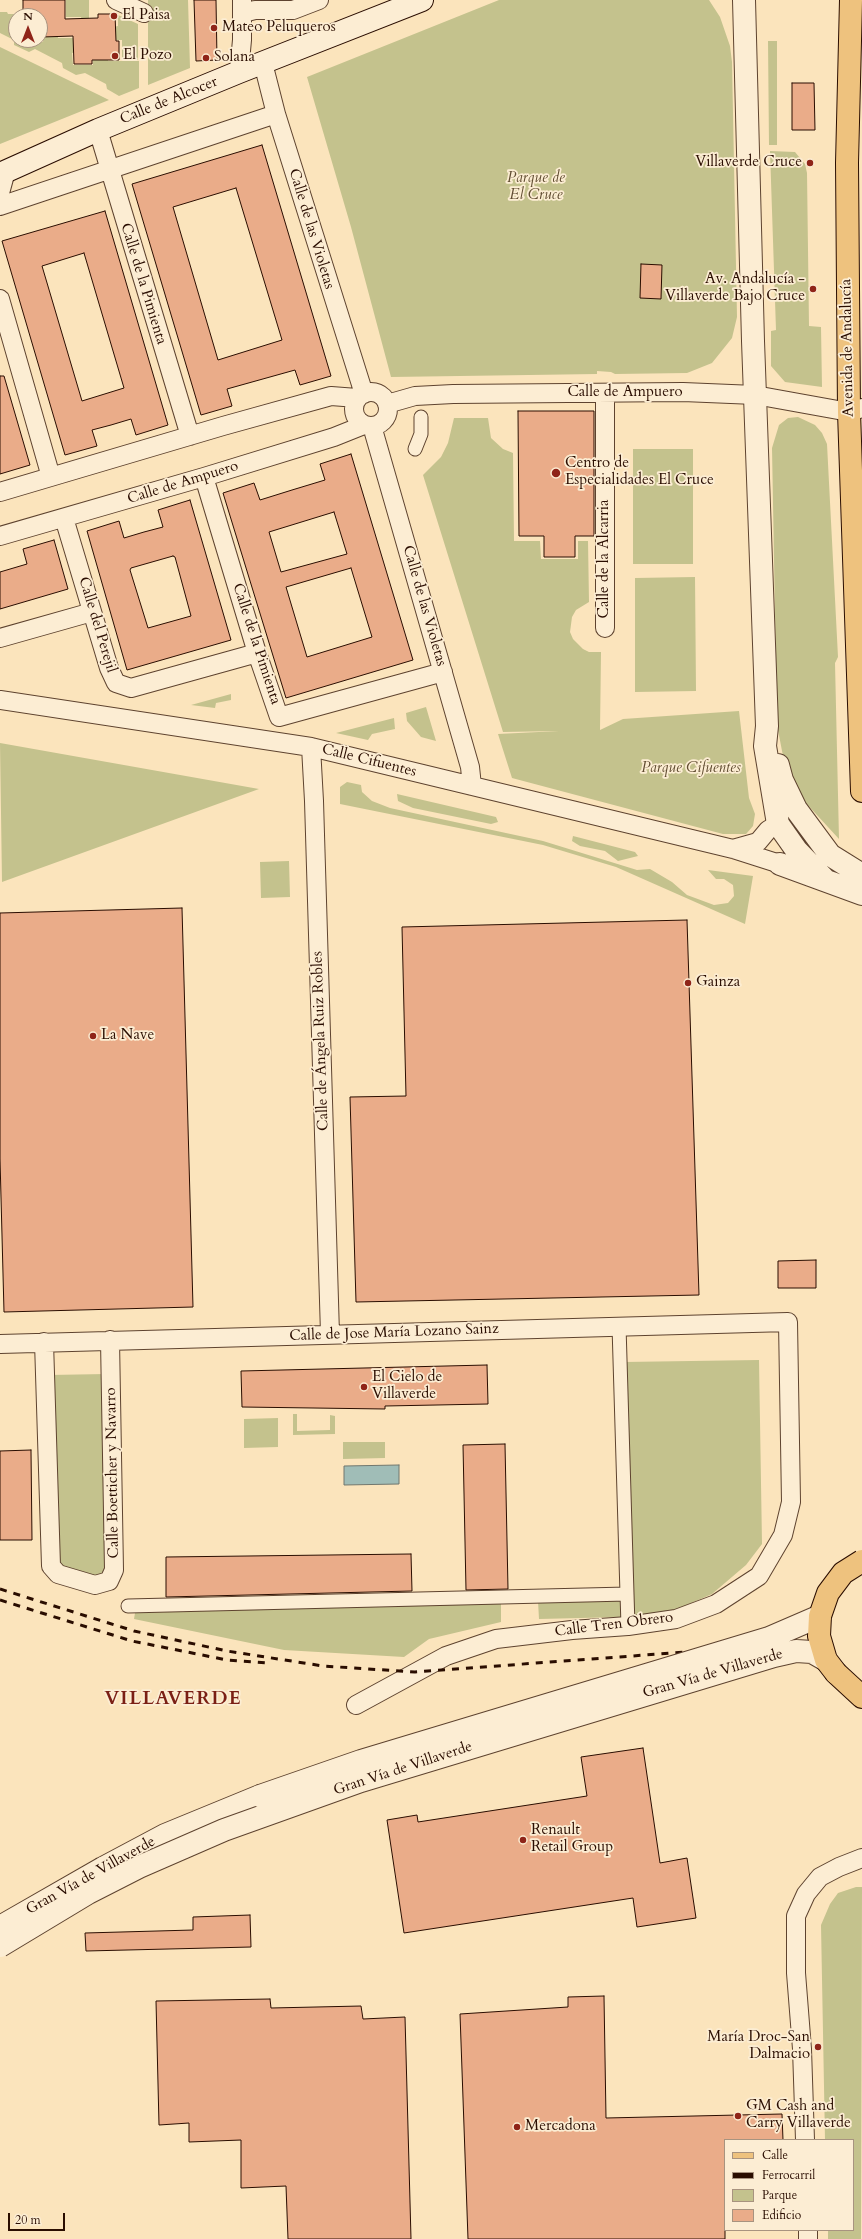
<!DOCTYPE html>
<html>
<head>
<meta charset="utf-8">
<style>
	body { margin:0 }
	#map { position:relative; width:862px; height:2239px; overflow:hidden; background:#fbe4bc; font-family:Cardo,serif }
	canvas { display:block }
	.legend { position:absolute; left:724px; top:2139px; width:130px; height:92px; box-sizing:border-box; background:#fcedd3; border:1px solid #a8937f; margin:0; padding:5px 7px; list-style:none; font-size:12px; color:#2a0d00 }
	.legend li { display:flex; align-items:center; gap:8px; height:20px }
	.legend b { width:20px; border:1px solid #a8937f }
	.north { position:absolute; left:8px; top:8px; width:40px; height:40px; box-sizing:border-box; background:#fcedd3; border:1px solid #a8937f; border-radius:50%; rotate:0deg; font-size:11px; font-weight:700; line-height:16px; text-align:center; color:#2a0d00 }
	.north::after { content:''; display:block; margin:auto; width:14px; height:18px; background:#8f2418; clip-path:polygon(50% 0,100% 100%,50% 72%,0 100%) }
	.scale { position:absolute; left:8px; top:2213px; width:57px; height:18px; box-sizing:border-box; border:2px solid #2a0d00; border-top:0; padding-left:5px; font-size:12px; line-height:14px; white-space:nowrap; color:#2a0d00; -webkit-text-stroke:3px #fcedd3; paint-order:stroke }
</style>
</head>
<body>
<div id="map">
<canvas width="862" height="2239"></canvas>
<ul class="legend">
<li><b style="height:5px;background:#eec27e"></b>Calle</li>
<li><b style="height:5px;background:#2a0d00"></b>Ferrocarril</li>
<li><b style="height:11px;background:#c4c28d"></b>Parque</li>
<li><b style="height:11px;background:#eaac89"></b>Edificio</li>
</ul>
<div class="north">N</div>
<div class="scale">20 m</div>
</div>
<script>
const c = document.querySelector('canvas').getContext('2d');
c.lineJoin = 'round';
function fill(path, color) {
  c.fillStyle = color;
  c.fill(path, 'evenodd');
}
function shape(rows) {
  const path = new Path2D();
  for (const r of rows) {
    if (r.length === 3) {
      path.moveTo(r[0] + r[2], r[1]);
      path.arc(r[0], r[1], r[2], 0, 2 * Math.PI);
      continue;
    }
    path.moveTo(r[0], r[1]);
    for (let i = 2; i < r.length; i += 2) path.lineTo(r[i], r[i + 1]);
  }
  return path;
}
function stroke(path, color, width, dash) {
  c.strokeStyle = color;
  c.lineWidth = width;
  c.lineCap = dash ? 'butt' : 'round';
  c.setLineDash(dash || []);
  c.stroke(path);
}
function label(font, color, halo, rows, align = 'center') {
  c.font = font + ' Cardo,serif';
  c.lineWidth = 3.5;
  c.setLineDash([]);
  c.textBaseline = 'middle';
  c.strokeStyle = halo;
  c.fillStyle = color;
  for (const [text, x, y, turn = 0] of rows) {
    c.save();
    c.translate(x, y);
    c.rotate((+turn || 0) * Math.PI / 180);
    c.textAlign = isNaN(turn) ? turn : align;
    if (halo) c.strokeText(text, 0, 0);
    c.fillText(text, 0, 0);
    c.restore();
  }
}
fill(shape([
	[66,0,89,0,89,21,82,21,81,17,66,17],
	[148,0,188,0,190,68,148,85],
	[499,0,709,0,720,17,730,46,732,62,737,317,732,338,712,363,687,373,615,374,611,372,597,371,597,374,391,377,351,227,307,77],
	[0,12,7,12,8,14,27,14,27,16,16,16,16,40,23,40,23,42,43,42,44,34,58,34,58,38,76,38,77,52,72,53,73,65,93,65,93,57,108,57,108,61,139,61,139,88,119,96,107,89,106,84,85,73,76,75,63,68,62,63,35,49,29,52,14,45,14,40,0,33],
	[118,15,138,24,138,60,122,60,122,40,113,40,113,27,118,26],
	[768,41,777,41,777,145,769,145],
	[0,47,99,95,109,100,0,144],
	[770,151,795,152,805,164,807,173,809,326,821,327,822,387,785,382,771,366,771,331,776,330],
	[798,417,815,425,822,433,827,444,838,657,835,663,839,839,805,802,791,778,783,756,777,725,772,448,779,425,788,418],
	[454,418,488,418,491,438,503,449,513,453,514,541,540,541,541,559,578,559,578,541,588,541,589,602,576,610,572,617,570,632,573,639,583,649,589,652,601,652,600,730,623,719,739,711,749,798,755,814,753,826,746,834,723,834,512,778,498,734,559,731,503,732,423,475,441,457,448,443],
	[633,449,693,449,693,564,633,564],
	[695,577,696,691,635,692,635,578],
	[231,694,231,700,216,703,215,708,191,705],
	[426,707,436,741,421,737,407,721,406,713],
	[394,718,395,729,372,734,368,740,336,733],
	[0,743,259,789,2,882],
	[347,782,361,785,362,792,372,801,390,808,543,841,637,870,650,869,672,882,687,895,714,905,728,903,734,896,733,885,724,879,716,879,708,870,753,876,745,924,616,867,543,845,340,804,340,787],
	[397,794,496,817,498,822,491,824,413,808,398,801],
	[573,836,635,852,638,856,618,861,605,851,580,846,572,841],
	[289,861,290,897,261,898,260,862],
	[759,1360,762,1544,746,1565,712,1594,673,1611,632,1617,624,1362],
	[106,1374,110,1563,101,1578,58,1567,49,1375],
	[293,1414,297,1414,297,1431,330,1430,330,1415,335,1416,335,1434,293,1435],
	[278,1418,278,1447,244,1448,244,1419],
	[343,1442,385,1442,385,1458,343,1459],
	[622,1599,623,1617,539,1619,538,1601],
	[501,1602,501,1622,429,1639,404,1657,284,1650,134,1619,135,1613],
	[856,1887,862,1887,861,2239,828,2239,828,2230,853,2230,853,2140,825,2140,821,1925,830,1904,838,1893]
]), '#c4c28d');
const water = shape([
	[399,1465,399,1484,344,1485,344,1466,399,1465]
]);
fill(water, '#a0bdb7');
stroke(water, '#71776e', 1);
const building = shape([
	[23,0,65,0,65,19,98,18,98,14,115,14,116,41,119,41,119,60,92,60,92,64,74,64,73,36,42,37,42,40,24,41,40,40,40,16,23,16,23,0],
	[194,0,216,0,217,60,196,61,194,0],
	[792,83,814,83,815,130,792,130,792,83],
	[262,145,331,376,300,385,295,370,227,389,232,406,201,415,132,184,262,145],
	[236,188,282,340,218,360,173,207,236,188],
	[105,211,168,425,136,435,131,419,111,425,92,430,97,446,65,455,2,241,105,211],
	[84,253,124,388,82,401,42,266,84,253],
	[641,264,662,265,661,299,640,298,641,264],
	[0,376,4,376,30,465,0,474,0,376],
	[518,411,594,411,594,536,575,536,575,557,544,557,544,536,519,536,518,411],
	[351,454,413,660,286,698,223,493,254,483,260,500,292,490,325,480,320,464,351,454],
	[334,512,347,554,281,572,269,532,334,512],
	[351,568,372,637,307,657,286,587,351,568],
	[190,500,231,640,127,670,87,531,119,521,124,538,144,532,163,527,158,510,190,500],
	[173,556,175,557,191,616,148,628,130,570,131,568,173,556],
	[54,540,68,589,0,609,0,572,27,564,23,549,54,540],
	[182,908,193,1307,4,1312,0,1159,0,913,182,908],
	[687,920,699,1295,356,1302,350,1097,406,1096,402,927,687,920],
	[816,1260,816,1288,778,1288,778,1261,816,1260],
	[487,1365,488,1404,385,1406,385,1409,242,1407,241,1371,487,1365],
	[505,1444,508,1589,466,1590,463,1445,505,1444],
	[31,1450,32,1540,0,1540,0,1451,31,1450],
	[411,1554,412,1591,166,1597,166,1557,411,1554],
	[643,1748,660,1863,687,1858,696,1918,637,1927,633,1898,404,1933,387,1820,417,1815,418,1822,587,1796,581,1757,643,1748],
	[250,1915,251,1947,86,1951,85,1933,193,1930,193,1917,250,1915],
	[604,1996,606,2118,782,2114,783,2140,725,2140,725,2239,468,2239,460,2014,568,2007,568,1997,604,1996],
	[270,1999,271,2008,361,2006,363,2019,405,2017,411,2239,288,2239,286,2186,241,2188,241,2140,189,2142,189,2123,159,2125,156,2001,270,1999]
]);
fill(building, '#eaac89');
stroke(building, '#2a0d00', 1);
const pedestrian = shape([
	[415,449,421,434,421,417],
	[627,1594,628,1626],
	[128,1606,627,1594,619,1326]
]);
const minor = shape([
	[116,0,144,13],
	[243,13,255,10,293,10,319,0],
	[263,63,276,114,364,394],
	[239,72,242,40,242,0],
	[98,130,190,436],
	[0,193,6,171],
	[0,206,276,114],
	[0,299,51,477],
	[371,409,17],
	[605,393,605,628],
	[387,404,415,396,453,394,683,392,755,395,849,412,862,408],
	[372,426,470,767,472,786],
	[204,477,257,653,279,717,443,672],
	[0,492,223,426,331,396,357,398],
	[64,518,109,668,116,683,131,688,257,653],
	[0,536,204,477,334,437,364,425],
	[0,638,92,612],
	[0,700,311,747,733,849,780,864],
	[311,747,314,801,330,1334],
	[733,849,758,842,768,830,778,824],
	[44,1342,51,1566,58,1574,95,1585,109,1581,114,1570,110,1340],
	[0,1344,788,1322,791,1502,783,1535,759,1576,716,1604,676,1619,628,1626,572,1630,496,1639,446,1656,356,1705],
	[805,2140,802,2049,796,1973,796,1916,806,1894,820,1877,839,1867,862,1858],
	[808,2230,808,2239]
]);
const tertiary = shape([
	[744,0,753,341,767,726,765,746,778,824,797,851,825,880],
	[778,765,782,780,796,809,830,855,862,875],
	[780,864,862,894],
	[103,1868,165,1835,260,1796]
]);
const secondary = shape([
	[0,174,98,130,239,72,422,0]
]);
const primary = shape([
	[851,0,847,163,849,412,862,791],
	[836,1673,862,1697]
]);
stroke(pedestrian, '#5e432f', 15);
stroke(minor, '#5e432f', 20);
stroke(tertiary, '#5e432f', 24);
stroke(secondary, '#2a0d00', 24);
stroke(primary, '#2a0d00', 24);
stroke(pedestrian, '#fcedd3', 13);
stroke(minor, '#fcedd3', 18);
stroke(tertiary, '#fcedd3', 22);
stroke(secondary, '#fcedd3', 22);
stroke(primary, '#eec27e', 22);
stroke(shape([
	[0,1589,134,1631,227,1651,323,1666,415,1672,781,1645],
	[0,1600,132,1641,227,1660,268,1663]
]), '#2a0d00', 3, [7, 7]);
const tertiaryBridge = shape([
	[260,1796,361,1761,769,1638,820,1616],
	[0,1927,103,1868],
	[0,1946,88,1893,139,1867,224,1830,361,1781,774,1656,796,1651,812,1652,826,1660]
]);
const primaryBridge = shape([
	[836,1673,826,1660,819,1636,820,1616,828,1593,843,1573,862,1561]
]);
stroke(tertiaryBridge, '#5e432f', 24, []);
stroke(primaryBridge, '#2a0d00', 24, []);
stroke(tertiaryBridge, '#fcedd3', 22);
stroke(primaryBridge, '#eec27e', 22);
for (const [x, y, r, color] of [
	[114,16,4,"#8f2418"],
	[214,28,4,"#8f2418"],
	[115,56,4,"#8f2418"],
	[206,58,4,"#8f2418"],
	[810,163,4,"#8f2418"],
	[813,289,4,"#8f2418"],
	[556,473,5,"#8f2418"],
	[688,983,4,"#8f2418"],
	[93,1036,4,"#8f2418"],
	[364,1387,4,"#8f2418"],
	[523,1840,4,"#8f2418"],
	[818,2047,4,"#8f2418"],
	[738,2116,4,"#8f2418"],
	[517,2127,4,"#8f2418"]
]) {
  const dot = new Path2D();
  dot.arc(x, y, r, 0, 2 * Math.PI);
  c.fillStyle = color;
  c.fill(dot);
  stroke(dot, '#fcedd3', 1.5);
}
label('15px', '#2a0d00', '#fcedd3', [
	["El Paisa",122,16],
	["Mateo Peluqueros",222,28],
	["El Pozo",123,56],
	["Solana",214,58],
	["Villaverde Cruce",802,163,"right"],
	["Av. Andalucía -",805,280,"right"],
	["Villaverde Bajo Cruce",805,297,"right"],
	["Centro de",565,464],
	["Especialidades El Cruce",565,481],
	["Gainza",696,983],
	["La Nave",101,1036],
	["El Cielo de",372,1378],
	["Villaverde",372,1395],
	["Renault",531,1831],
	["Retail Group",531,1848],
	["María Droc-San",810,2038,"right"],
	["Dalmacio",810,2055,"right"],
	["GM Cash and",746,2107],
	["Carry Villaverde",746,2124],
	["Mercadona",525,2127]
], 'left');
label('15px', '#2a0d00', '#fcedd3', [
	["Calle de Alcocer",169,101,-22],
	["Calle de las Violetas",311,229,73],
	["Calle de la Pimienta",143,284,73],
	["Avenida de Andalucía",848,348,-91],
	["Calle de Ampuero",625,393],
	["Calle de Ampuero",183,483,-17],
	["Calle de la Alcarria",605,559,-90],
	["Calle de las Violetas",424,606,74],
	["Calle del Perejil",97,625,73],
	["Calle de la Pimienta",256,644,72],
	["Calle Cifuentes",369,761,14],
	["Calle de Ángela Ruiz Robles",321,1041,-92],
	["Calle de Jose María Lozano Sainz",394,1333,-2],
	["Calle Boetticher y Navarro",113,1473,-91],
	["Calle Tren Obrero",614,1625,-7],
	["Gran Vía de Villaverde",713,1674,-16],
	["Gran Vía de Villaverde",403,1769,-18],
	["Gran Vía de Villaverde",91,1876,-29]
]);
label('italic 15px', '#604c31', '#fcedd3', [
	["Parque de",536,179],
	["El Cruce",536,196],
	["Parque Cifuentes",691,769]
]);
c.letterSpacing = '1px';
label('bold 19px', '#7a1f14', '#fcedd3', [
	["VILLAVERDE",173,1700]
]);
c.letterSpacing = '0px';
</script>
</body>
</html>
